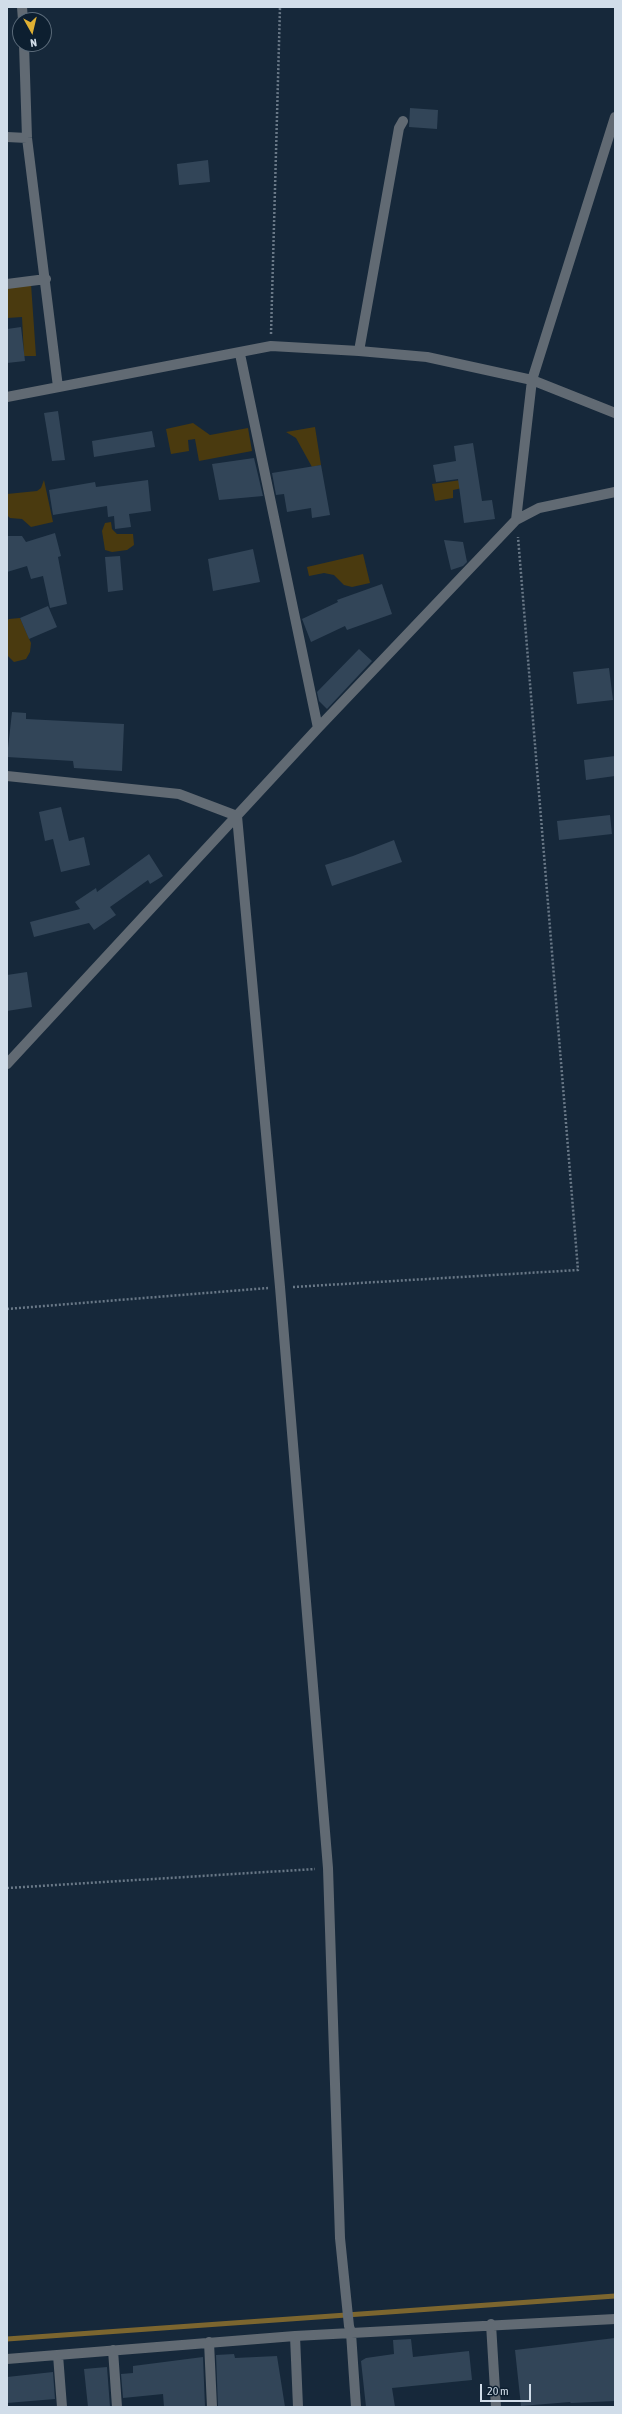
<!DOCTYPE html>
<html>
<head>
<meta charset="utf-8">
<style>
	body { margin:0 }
	#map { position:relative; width:622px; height:2414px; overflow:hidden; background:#16283a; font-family:"Asap Condensed",sans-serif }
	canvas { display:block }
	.frame { position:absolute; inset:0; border:8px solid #d1dde9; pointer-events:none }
	.north { position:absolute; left:12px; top:12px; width:40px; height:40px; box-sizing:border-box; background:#0d1f30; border:1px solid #5b6b7a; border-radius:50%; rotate:172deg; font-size:11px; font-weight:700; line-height:16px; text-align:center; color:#d1dde9 }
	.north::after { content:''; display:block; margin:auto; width:14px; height:18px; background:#dfb033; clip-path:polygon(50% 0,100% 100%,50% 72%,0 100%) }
	.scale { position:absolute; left:480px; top:2384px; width:51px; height:18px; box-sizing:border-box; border:2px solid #d1dde9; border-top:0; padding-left:5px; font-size:12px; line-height:14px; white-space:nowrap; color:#d1dde9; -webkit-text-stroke:3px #0d1f30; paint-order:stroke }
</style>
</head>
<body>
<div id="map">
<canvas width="622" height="2414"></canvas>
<div class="frame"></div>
<div class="north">N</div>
<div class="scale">20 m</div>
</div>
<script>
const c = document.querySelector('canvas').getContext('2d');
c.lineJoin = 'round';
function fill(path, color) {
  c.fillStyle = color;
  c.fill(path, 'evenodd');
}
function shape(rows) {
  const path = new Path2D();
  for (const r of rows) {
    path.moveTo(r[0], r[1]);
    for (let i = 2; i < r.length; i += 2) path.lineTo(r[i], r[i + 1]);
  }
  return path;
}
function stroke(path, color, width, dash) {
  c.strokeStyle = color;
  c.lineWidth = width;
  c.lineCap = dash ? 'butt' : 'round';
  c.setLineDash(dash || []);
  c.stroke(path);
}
fill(shape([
	[31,284,36,356,24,356,22,317,7,318,7,286],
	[193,423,210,435,248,428,252,451,199,461,195,439,188,440,189,451,171,454,166,429],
	[315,427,321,465,312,467,296,438,286,432],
	[476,478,477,485,453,490,453,498,435,501,432,484],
	[44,480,53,522,31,527,22,519,10,518,7,515,7,494,37,491,41,488],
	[111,522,112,529,117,534,133,534,134,545,127,550,112,552,105,550,102,531,105,523],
	[363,554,370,583,352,587,344,585,334,575,324,573,309,576,307,567],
	[20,618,31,643,30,652,26,659,14,662,7,655,7,621,9,619]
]), '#4a3a0f');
stroke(shape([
	[7,2339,615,2296]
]), '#7c662f', 5);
fill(shape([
	[410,108,438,110,437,129,409,127],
	[208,160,210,182,179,185,177,164],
	[21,327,25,361,7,363,7,329],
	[58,411,65,460,52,461,44,413],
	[152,431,155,447,94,457,92,441],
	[473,443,482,501,492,500,495,519,464,523,458,479,436,482,433,465,456,461,454,446],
	[254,458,263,496,219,500,212,464],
	[321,465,330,515,312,518,311,508,287,512,284,494,276,495,272,473],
	[148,480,151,511,129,514,131,527,115,529,114,516,108,517,107,506,53,515,49,490,95,482,96,487],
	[55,533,61,556,58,557,67,604,50,608,43,576,31,579,27,566,7,572,7,536,22,536,26,542],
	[444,540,463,542,467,562,463,566,451,570],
	[253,549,260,582,213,591,208,559],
	[120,556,123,590,108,592,105,557],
	[382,584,392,614,347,630,345,626,311,642,302,619,338,602,337,600],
	[48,606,57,627,29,639,20,618],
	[359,649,372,661,327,709,319,701,317,692],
	[609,668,613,700,577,704,573,672],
	[12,712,26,713,26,719,124,724,122,771,74,768,73,761,7,757],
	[615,756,615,776,586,780,584,760],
	[61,807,69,841,84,837,90,865,61,872,53,839,45,841,39,812],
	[610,815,612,834,559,840,557,821],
	[394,840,402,862,332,886,325,865,353,856],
	[149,854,163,876,150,884,148,880,110,907,116,915,94,930,89,923,34,937,30,922,80,909,75,902,96,888,97,892],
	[27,972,32,1007,7,1011,7,975],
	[615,2338,615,2401,571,2403,570,2402,521,2406,515,2350],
	[411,2339,413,2357,469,2351,472,2380,392,2388,395,2407,366,2407,361,2361,366,2358,394,2354,393,2340],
	[234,2354,235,2358,277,2356,285,2407,218,2407,216,2355],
	[203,2357,205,2407,164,2407,163,2394,123,2398,121,2374,133,2373,133,2366],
	[107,2367,110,2407,88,2407,84,2369],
	[53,2372,55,2399,7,2403,7,2377]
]), '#324558');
stroke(shape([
	[271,334,280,7],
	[293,1287,578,1270,518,537],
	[7,1309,268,1288],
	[7,1888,315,1869]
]), '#697887', 2.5, [2, 2]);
stroke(shape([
	[22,7,23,20],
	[24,44,27,138,58,387],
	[7,137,27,138],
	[7,284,46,279],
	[359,351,399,128,403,121],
	[240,354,318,728],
	[7,397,271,346,359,351,427,357,532,380,615,413],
	[516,520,532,380,615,117],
	[7,776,179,794,237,816],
	[237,816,280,1287,328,1868,340,2238,349,2326,351,2333,356,2407],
	[7,1064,318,728,516,520,539,508,615,492],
	[491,2324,496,2407],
	[295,2336,298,2407],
	[209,2342,212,2407],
	[113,2350,117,2407],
	[58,2355,62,2407],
	[7,2359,295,2336,615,2319]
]), '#616a73', 10);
</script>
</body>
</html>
